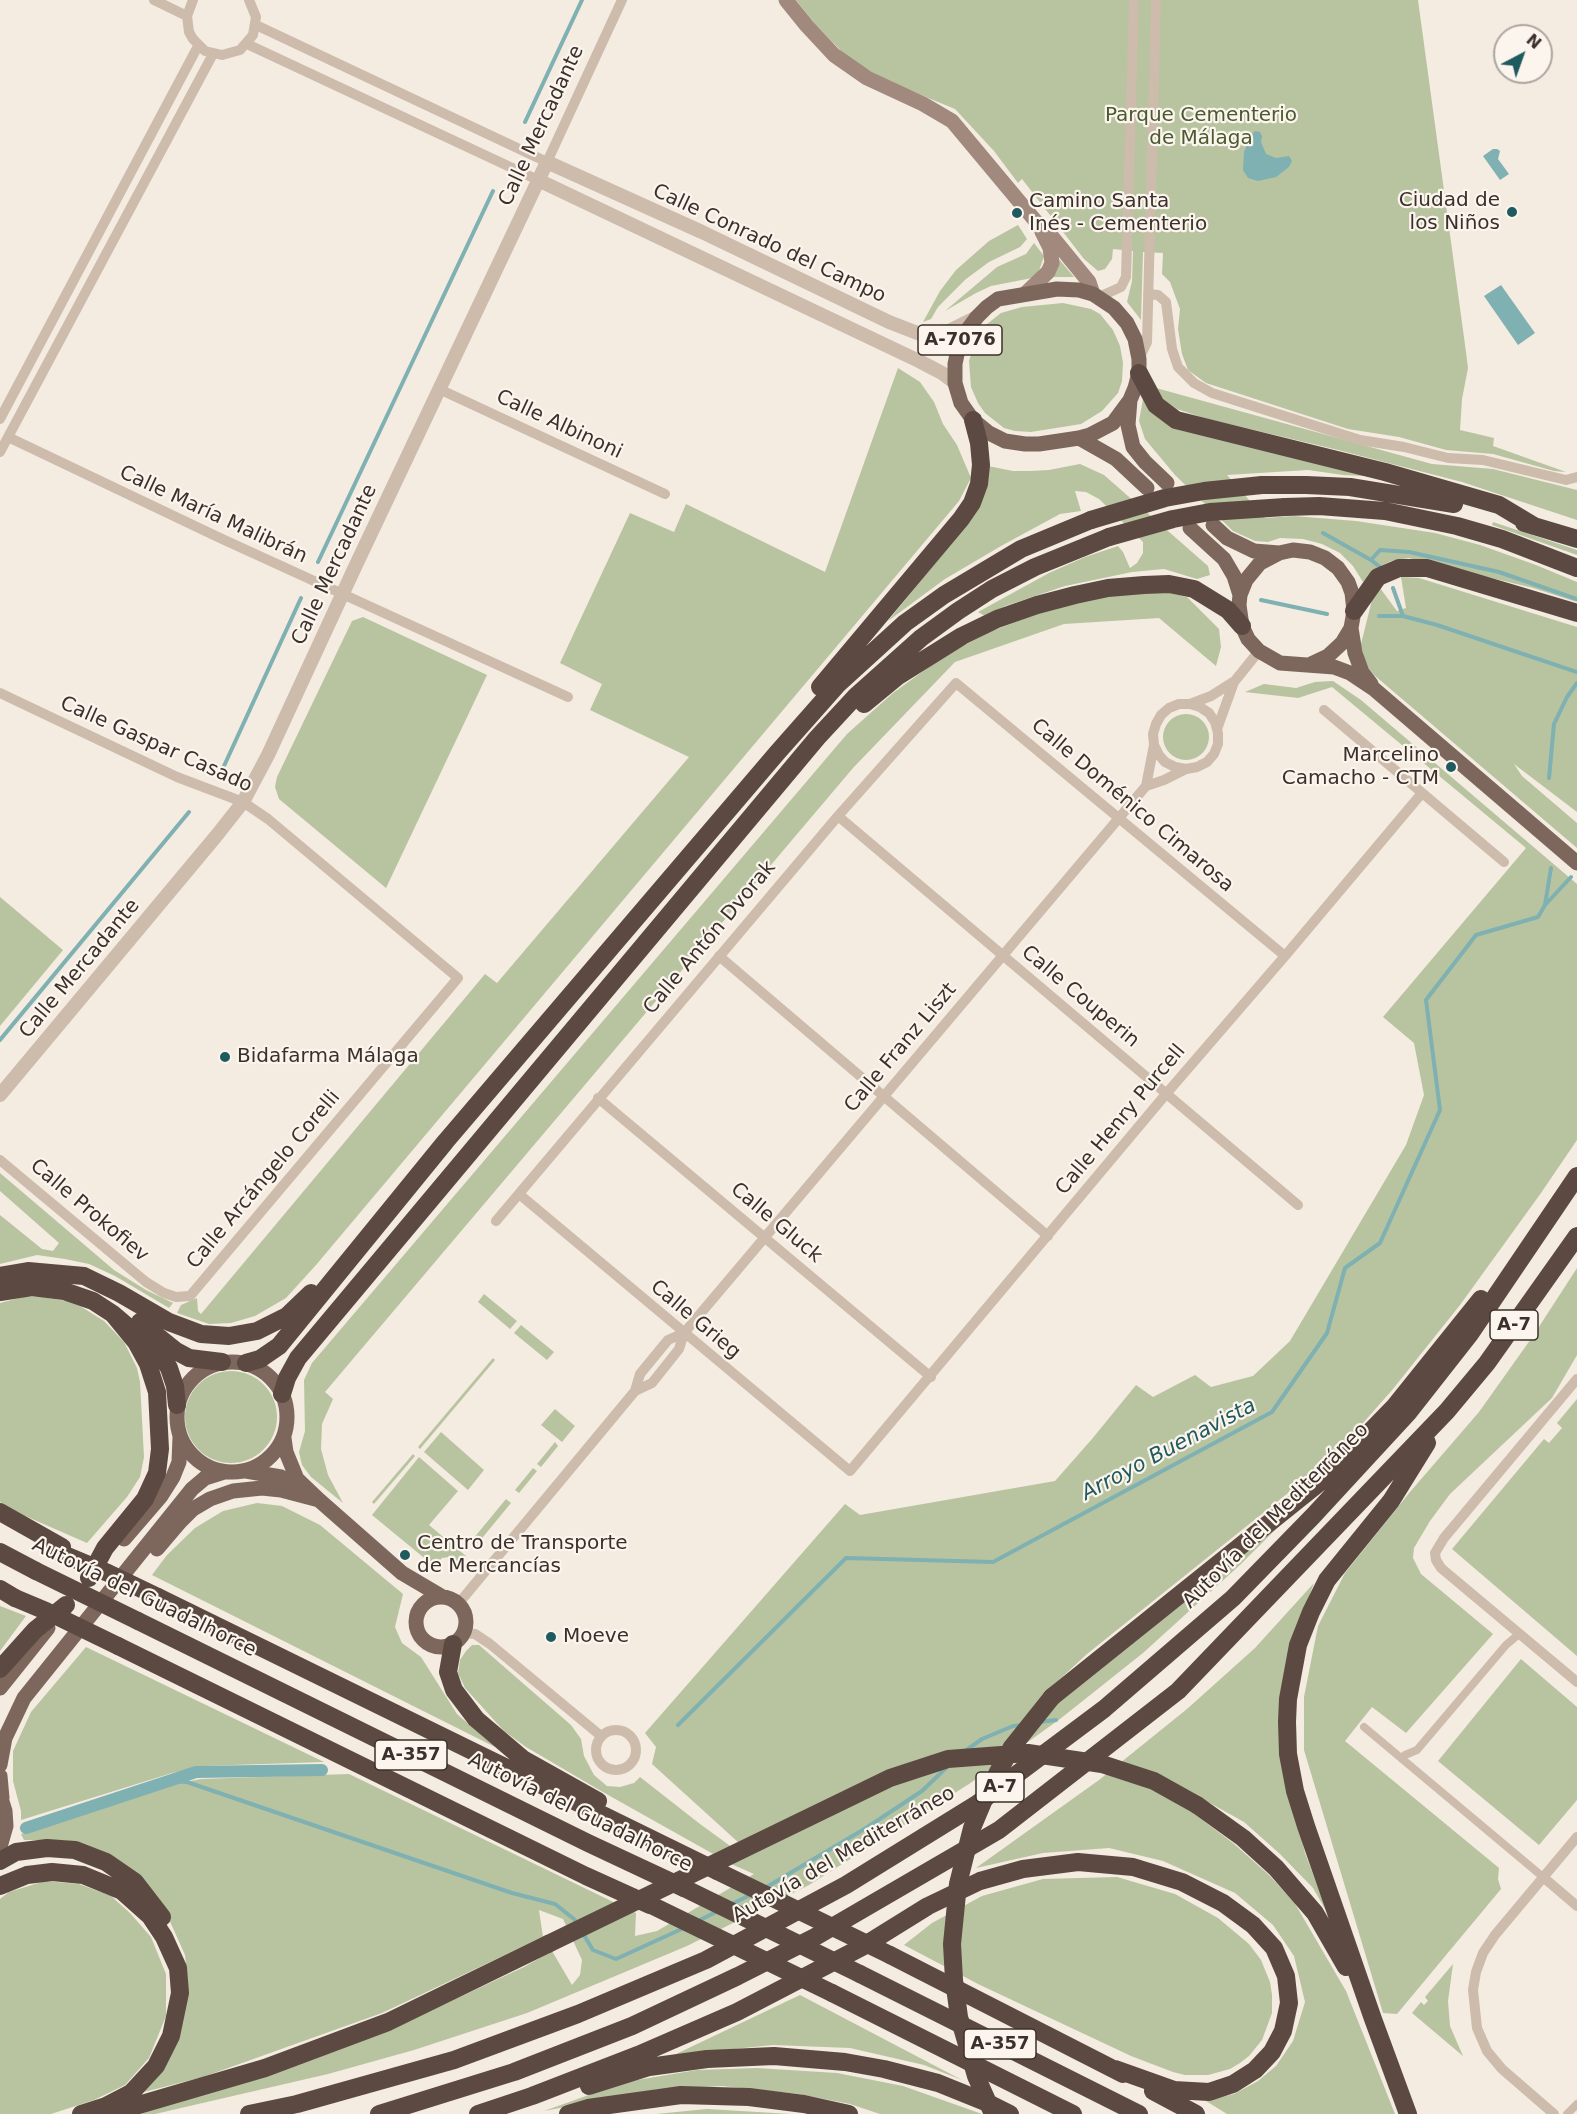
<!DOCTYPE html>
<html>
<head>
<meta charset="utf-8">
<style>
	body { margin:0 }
	#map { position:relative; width:1577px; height:2114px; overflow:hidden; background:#f4ebe1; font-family:"DejaVu Sans",sans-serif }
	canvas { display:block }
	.north { position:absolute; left:1493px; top:24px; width:60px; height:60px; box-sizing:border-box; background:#fbf5ee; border:2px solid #aea6a0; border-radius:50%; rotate:41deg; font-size:16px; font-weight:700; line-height:24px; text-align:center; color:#3b302b }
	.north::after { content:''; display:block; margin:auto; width:21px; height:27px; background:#1f5a5e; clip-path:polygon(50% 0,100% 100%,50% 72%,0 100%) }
</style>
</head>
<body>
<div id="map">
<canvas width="1577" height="2114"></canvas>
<div class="north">N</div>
</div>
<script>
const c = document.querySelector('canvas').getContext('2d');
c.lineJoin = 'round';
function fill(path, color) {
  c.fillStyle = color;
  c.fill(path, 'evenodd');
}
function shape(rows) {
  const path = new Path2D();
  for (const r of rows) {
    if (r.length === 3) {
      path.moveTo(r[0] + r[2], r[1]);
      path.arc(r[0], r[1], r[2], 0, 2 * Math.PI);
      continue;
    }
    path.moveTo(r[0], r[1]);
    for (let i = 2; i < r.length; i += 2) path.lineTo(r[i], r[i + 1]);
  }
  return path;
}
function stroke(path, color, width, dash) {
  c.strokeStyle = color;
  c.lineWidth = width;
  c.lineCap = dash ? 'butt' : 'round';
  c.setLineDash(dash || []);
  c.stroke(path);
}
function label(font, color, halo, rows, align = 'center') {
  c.font = font + ' "DejaVu Sans",sans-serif';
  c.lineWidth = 4.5;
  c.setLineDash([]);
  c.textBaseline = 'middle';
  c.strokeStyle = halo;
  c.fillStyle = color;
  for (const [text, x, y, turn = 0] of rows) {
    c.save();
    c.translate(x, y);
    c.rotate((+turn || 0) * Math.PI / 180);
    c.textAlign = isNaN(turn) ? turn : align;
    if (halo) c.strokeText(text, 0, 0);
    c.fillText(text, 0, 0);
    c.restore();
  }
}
fill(shape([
	[796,0,1418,0,1466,352,1468,368,1462,399,1460,430,1494,438,1493,446,1566,472,1554,471,1493,454,1446,450,1399,437,1348,429,1206,383,1188,370,1182,354,1178,329,1180,309,1170,282,1162,274,1163,253,1143,252,1141,320,1127,302,1132,281,1133,251,1113,249,1112,259,1105,269,1098,271,1084,259,1022,179,1018,183,994,151,955,109,875,76,847,57,816,25],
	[1018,225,1027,239,1020,247,989,262,966,279,938,307,931,319,923,322,940,291,956,270,989,241],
	[1034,243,1044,256,1039,271,1032,278,991,286,976,293,945,311,997,267,1026,254],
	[1058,258,1074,277,1052,277],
	[1063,303,1091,309,1100,314,1113,330,1120,346,1123,363,1122,381,1118,393,1102,411,1081,424,1031,432,1015,431,1004,428,985,413,978,403,971,387,969,361,977,335,982,328,1001,313,1022,307],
	[898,368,920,382,934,402,943,424,957,445,971,478,959,501,316,1265,286,1298,255,1316,231,1323,209,1324,177,1313,181,1305,197,1298,198,1311,201,1314,485,974,497,983,689,757,590,710,602,684,560,663,630,513,674,532,686,504,825,572],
	[1156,388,1432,464,1493,469,1577,490,1577,520,1462,482,1338,450,1204,418,1177,409,1162,399],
	[1143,399,1152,412,1385,477,1343,475,1308,470,1227,475,1265,518,1294,516,1356,521,1435,533,1480,545,1536,565,1577,582,1577,602,1533,588,1409,558,1391,561,1377,568,1363,582,1353,566,1340,553,1322,544,1303,539,1280,538,1268,542,1255,541,1233,531,1175,475,1145,439,1139,421],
	[1080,464,1104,475,1208,566,1210,575,1197,579,1164,569,1132,572,1065,586,1005,606,985,616,978,612,1049,573,1085,557,1118,546,1123,552,1130,568,1137,563,1143,553,1143,542,1099,499,1086,492,1075,491,1081,511,1060,514,1001,546,945,579,888,621,957,536,988,466,1013,471,1030,471,1049,470],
	[1493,522,1577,550,1577,555,1492,525],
	[1401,577,1419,578,1577,627,1577,812,1514,764,1522,776,1577,823,1577,848,1374,675,1368,667,1360,648,1372,600,1380,588,1397,611,1406,608],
	[1166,592,1187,597,1219,629,1221,647,1216,666,1159,618,1064,624,955,662,853,768,325,1392,333,1399,322,1424,321,1449,328,1475,343,1503,311,1477,302,1465,299,1452,305,1431,304,1380,312,1363,847,734,893,693,947,654,992,631,1047,610,1097,597],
	[363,617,487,675,386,888,279,799,275,787,277,777,352,621],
	[1333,681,1361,700,1577,884,1577,1140,1541,1193,1460,1305,1393,1389,1333,1457,1087,1654,1048,1690,1288,1517,1241,1564,1143,1653,1060,1719,969,1784,809,1885,687,1946,527,2013,414,2050,328,2074,155,2114,140,2114,395,2027,524,1967,552,1951,572,1985,580,1975,582,1960,563,1919,539,1910,543,1937,382,2013,203,2077,144,2092,188,1985,185,1955,168,1917,89,1846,63,1840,24,1840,21,1834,179,1783,201,1779,349,1774,636,1913,635,1936,657,1931,754,1874,731,1864,601,1791,526,1747,504,1731,465,1688,458,1673,460,1660,466,1651,472,1645,479,1645,571,1725,581,1739,584,1756,594,1775,607,1786,620,1787,634,1783,640,1777,700,1824,744,1856,750,1853,652,1764,656,1747,645,1733,845,1504,860,1515,1055,1481,1092,1439,1136,1385,1153,1397,1195,1375,1211,1387,1253,1376,1290,1341,1406,1145,1424,1095,1414,1043,1383,1017,1526,848,1332,687,1298,698,1245,692,1264,684,1296,688,1315,682],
	[1186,737,23],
	[0,897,63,950,0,1026],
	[0,1173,114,1270,146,1290,173,1303,169,1308,115,1276,89,1264,65,1259,37,1255,0,1264,0,1215,42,1249,53,1251,59,1243,0,1191],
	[1577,1268,1577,1355,1552,1398,1450,1494,1430,1521,1414,1548,1413,1558,1421,1574,1493,1634,1406,1733,1372,1707,1345,1741,1499,1868,1498,1879,1501,1889,1397,2014,1383,2013,1304,1750,1304,1697,1318,1626,1345,1573,1410,1492,1479,1412,1533,1336],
	[484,1294,517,1321,510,1329,478,1302],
	[37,1296,66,1301,80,1306,104,1321,124,1342,137,1368,140,1382,144,1457,140,1477,127,1497,87,1543,23,1515,0,1502,0,1303,23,1297],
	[521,1325,554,1352,547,1360,514,1333],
	[493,1358,495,1360,420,1449,418,1447],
	[231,1417,46],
	[1577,1399,1577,1656,1452,1549,1544,1439,1549,1443,1562,1428,1557,1423],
	[555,1409,575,1426,562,1442,541,1425],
	[441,1432,484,1470,468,1490,424,1452],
	[555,1442,558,1446,541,1467,537,1464],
	[413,1454,415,1456,374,1504,372,1502],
	[419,1457,458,1491,429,1525,466,1556,460,1563,449,1557,442,1558,434,1566,372,1515],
	[533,1468,537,1471,519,1493,515,1490],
	[506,1499,511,1503,478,1543,473,1539],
	[257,1503,282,1506,320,1525,403,1594,395,1627,402,1643,421,1657,457,1714,495,1747,152,1575,167,1555,195,1528,223,1511],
	[1314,1583,1303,1612,1285,1770,1305,1853,1328,1914,1313,1888,1280,1854,1244,1822,1201,1798,1160,1793,1193,1813,1233,1843,1269,1875,1294,1902,1346,1991,1395,2114,1227,2114,1206,2101,1234,2094,1258,2081,1276,2066,1293,2041,1305,2002,1294,1956,1273,1925,1235,1893,1163,1861,1109,1848,1043,1853,976,1868,1099,1780,1187,1709,1255,1648],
	[0,1606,26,1616,0,1651],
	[86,1647,324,1762,204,1766,172,1773,21,1820,21,1811,13,1781,13,1751,31,1712],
	[1521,1659,1577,1707,1577,1800,1539,1845,1438,1761],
	[1117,1877,1175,1894,1218,1918,1249,1944,1261,1960,1270,1982,1272,1995,1272,2013,1262,2040,1249,2056,1240,2063,1230,2069,1208,2075,1185,2075,1173,2072,1131,2056,978,1984,904,1945,932,1923,982,1896,1043,1879],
	[45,1881,79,1884,111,1896,130,1913,151,1937,166,1974,166,2016,149,2058,125,2085,94,2100,51,2114,0,2114,0,1899,9,1892],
	[1453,1964,1448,2001,1450,2026,1463,2056,1412,2013,1421,2002,1424,2005,1428,2001,1425,1997],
	[800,1995,962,2080,924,2065,850,2048,773,2045,674,2055],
	[757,2068,837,2073,903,2086,982,2114,880,2114,850,2104,799,2094,722,2086,658,2089,544,2111,625,2082,697,2070],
	[707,2109,791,2114,656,2114]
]), '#b8c4a0');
fill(shape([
	[1255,131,1260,132,1262,136,1261,142,1266,154,1276,158,1289,156,1292,161,1289,167,1276,177,1258,181,1248,178,1243,170,1244,152,1250,136],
	[1493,149,1497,149,1500,151,1498,159,1509,174,1500,180,1483,156],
	[1501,285,1535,333,1518,345,1484,296]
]), '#7fb0b2');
stroke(shape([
	[525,122,582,0],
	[1323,533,1371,560,1380,567],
	[1371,560,1380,550,1409,552,1499,572,1577,599],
	[318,562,493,191],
	[1393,588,1403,616],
	[1261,600,1327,614],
	[1379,616,1403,616,1437,625,1577,672],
	[224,766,301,598],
	[1549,778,1554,724,1567,697,1577,683],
	[1545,905,1571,877],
	[0,1040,189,812],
	[1039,1722,1056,1720],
	[678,1725,846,1558,993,1562,1272,1412,1327,1333,1345,1268,1380,1243,1440,1110,1426,1000,1476,935,1538,917,1545,905,1551,868],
	[965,1751,982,1739,1013,1726,1023,1725],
	[170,1781,187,1782,512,1893,555,1904,574,1919,577,1923],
	[765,1888,866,1828,922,1791,946,1768],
	[730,1905,750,1895],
	[698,1921,718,1911],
	[582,1932,593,1950,616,1959,686,1927]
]), '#7fb0b2', 4);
stroke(shape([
	[26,1828,196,1772,322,1770]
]), '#7fb0b2', 12);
stroke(shape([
	[1364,1727,1543,1877],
	[1402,1759,1405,1755,1417,1750,1506,1645,1519,1634],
	[1567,2114,1577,2104]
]), '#cdbbac', 8);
stroke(shape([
	[154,0,187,16],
	[193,0,187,16,189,32,193,39,205,51,222,55,240,50,253,35,256,17,249,0],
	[256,25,547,162,622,0],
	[247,44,538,180],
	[1148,294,1158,295,1166,302,1172,349,1178,367,1194,383,1212,393,1360,440,1404,447,1448,458,1483,460,1566,480,1577,477],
	[1099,297,1121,287,1126,277,1134,0],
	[1139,359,1147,342,1156,0],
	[439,389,665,494],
	[0,419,198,46],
	[8,437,220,538,568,697],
	[0,452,213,54],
	[0,693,177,777,243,802,268,819,458,978,190,1296,176,1297,164,1293,146,1282,0,1160],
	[1190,704,1211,696,1233,682],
	[1324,710,1504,862],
	[1217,729,1234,682,1259,651],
	[1146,786,1164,780,1186,769,1197,767,1207,762,1214,754,1218,744,1218,733,1215,722,1209,713,1200,707,1190,704,1179,704,1169,708,1161,715,1156,724,1153,734,1154,745,1159,755,1165,762,1175,767,1186,769],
	[838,816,1298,1205],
	[719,956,1048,1236],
	[598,1098,931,1377],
	[519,1194,850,1471,1166,1094,1285,956,1422,793],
	[496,1221,838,816,956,683,1285,956],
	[1577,1379,1444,1538,1435,1553,1436,1560,1441,1568,1577,1682],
	[635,1391,652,1383,679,1349,684,1333,1146,786,1154,745],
	[459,1603,635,1391,640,1374,668,1340,684,1333],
	[464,1633,475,1634,490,1644,601,1736],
	[616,1750,20],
	[1543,1877,1577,1906],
	[1554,2114,1502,2069,1487,2051,1477,2028,1473,1990,1476,1972,1483,1953,1495,1935,1577,1837]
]), '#cdbbac', 10);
stroke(shape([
	[538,180,919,361,942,373,955,383],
	[0,1095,217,835,243,802,268,755,355,567,547,162,702,232,889,322,920,334,949,331,977,317]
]), '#cdbbac', 14);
stroke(shape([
	[786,0,807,26,834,55,867,78,923,104,952,121,1038,224,1053,238,1089,282,1093,294],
	[1026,293,1048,272,1052,263,1050,248,1042,232]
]), '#a18a7d', 15);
stroke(shape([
	[1057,289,1079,290,1093,294,1114,308,1127,323,1135,339,1139,359,1139,373,1135,388,1130,400,1113,423,1090,435,1079,438,1039,444,1025,444,1005,441,989,433,973,420,961,403,955,383,955,364,960,340,977,317,987,307,998,299,1057,289],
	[1130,400,1128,425,1133,447,1145,462,1167,483],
	[1079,438,1116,459,1147,488],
	[1213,525,1227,538,1254,551,1279,553,1293,550,1310,552,1325,558,1338,568,1348,582,1352,593,1354,611,1351,628,1342,643,1328,656,1311,664],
	[1190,528,1224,559,1234,576,1240,595],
	[1279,553,1260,563,1246,580,1240,595,1239,605,1242,626,1248,639,1259,651,1280,663,1334,667,1350,673,1374,689,1577,863],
	[1351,628,1355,653,1362,672,1371,684],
	[232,1417,55],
	[284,1438,286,1452,297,1479,319,1500,402,1573,441,1596],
	[246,1471,281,1477,302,1489],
	[124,1539,161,1496,173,1477,179,1462,180,1437],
	[157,1549,180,1522,193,1509,210,1499,233,1491,262,1488,281,1490,319,1500],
	[441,1622,25],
	[0,1688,48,1628],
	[0,1765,5,1738,24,1698,192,1489,205,1478,224,1472],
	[0,1776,2,1798],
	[0,1795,5,1811,6,1826,0,1847]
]), '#7d675c', 15);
stroke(shape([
	[1139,373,1156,405,1176,420,1385,472,1499,505,1534,526],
	[1262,485,1306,485,1350,487,1454,504],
	[1285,507,1319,506,1385,511,1457,526,1502,539,1577,568],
	[1524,523,1577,539],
	[1354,611,1378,577,1399,568,1427,568,1577,613],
	[820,687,961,519,972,503,979,484,981,465,979,443,973,420],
	[864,704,898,676,962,636,997,619,1037,605,1075,595,1108,588,1144,585,1169,584,1194,589,1228,610,1242,626],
	[0,1276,28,1271,84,1276,119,1293,169,1322,201,1334,229,1336,257,1331,287,1316,311,1293],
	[0,1292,32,1287,64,1291,93,1301,113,1314,161,1355,169,1368,175,1386,177,1405],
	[140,1322,176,1351,189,1358,222,1362],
	[246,1363,260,1359,279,1346,446,1141,777,753,838,684,905,623,944,595,1021,549,1091,520],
	[282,1394,287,1378,298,1358,817,738,855,697,921,638,958,611,992,589,1035,567,1109,537],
	[0,1512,62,1547],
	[0,1552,36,1571],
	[89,1578,105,1548,145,1499,157,1473,160,1449,157,1392,148,1364,136,1342,113,1314],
	[0,1589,15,1598],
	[158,1597,717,1871],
	[138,1621,588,1843,684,1888],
	[453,1644,448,1672,454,1690,476,1719,523,1759,598,1801],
	[118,1646,586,1876,650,1905],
	[0,1669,35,1630,66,1605],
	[1052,1697,1324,1479,1395,1406,1481,1299],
	[1197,1805,1243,1838,1276,1868,1315,1913,1346,1967],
	[0,1861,16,1852,47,1848,75,1850,106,1862,135,1882,162,1917],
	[0,1886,27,1875,52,1872,83,1875,122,1891,150,1916,164,1937,178,1968,180,1993,171,2036,156,2066,131,2093,106,2106,81,2114],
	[890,1955,1123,2074],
	[860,1974,1139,2114],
	[832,1993,1073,2114],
	[589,2086,649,2067,707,2059,774,2056,845,2062,884,2069,938,2083,990,2104,1010,2114],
	[1153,2091,1196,2114],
	[108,2114,265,2068,388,2022,548,1944],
	[249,2114,297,2104,454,2060,578,2014,706,1960,846,1885,977,1804,1104,1709,1233,1598,1313,1516,1408,1413,1470,1334,1577,1176],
	[379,2114,514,2072,632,2026,738,1976,815,1937,999,1830,1178,1691,1447,1411,1487,1363,1577,1236],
	[478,2114,532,2096,638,2055,737,2012,862,1947,928,1906,980,1881,1023,1869,1078,1862,1133,1867,1182,1882,1223,1903,1253,1925,1274,1948,1286,1976,1289,2003,1283,2031,1272,2052,1255,2070,1233,2084,1209,2092,1174,2090,1115,2069],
	[568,2114,588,2108,681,2095,749,2097,804,2104,849,2114],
	[1408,2114,1373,2019,1306,1826,1295,1791,1288,1754,1287,1722,1288,1699,1298,1645,1311,1612,1327,1580,1391,1501,1427,1443]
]), '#5c4a42', 18);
stroke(shape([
	[1091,520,1165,498,1204,491,1262,485],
	[1109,537,1173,519,1210,512,1285,507],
	[58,1552,108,1573,158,1597],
	[36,1571,138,1621],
	[15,1598,46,1611,118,1646],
	[717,1871,890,1955],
	[684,1888,860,1974],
	[651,1905,832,1993],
	[548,1944,890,1778,948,1759,1028,1753,1102,1764,1154,1781,1197,1805],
	[993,2114,976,2076,959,2017,954,1980,952,1944,958,1884,972,1828,988,1790,1012,1747,1052,1697]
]), '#5c4a42', 18);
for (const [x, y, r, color] of [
	[1512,212,6,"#1f5a5e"],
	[1017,213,6,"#1f5a5e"],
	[1451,767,6,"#1f5a5e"],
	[225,1057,6,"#1f5a5e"],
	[405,1555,6,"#1f5a5e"],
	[551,1637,6,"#1f5a5e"]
]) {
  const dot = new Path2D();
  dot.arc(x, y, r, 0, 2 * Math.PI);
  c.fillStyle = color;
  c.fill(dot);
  stroke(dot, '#fbf5ee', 2);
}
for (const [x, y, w] of [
	[960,340,84],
	[1514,1325,48],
	[411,1755,72],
	[1000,1787,48],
	[1000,2044,72]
]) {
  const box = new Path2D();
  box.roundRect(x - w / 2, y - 15, w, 30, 4.5);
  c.fillStyle = '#fbf5ee';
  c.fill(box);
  stroke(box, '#3b302b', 1.5);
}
label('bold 18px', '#3b302b', null, [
	["A-7076",960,340],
	["A-7",1514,1325],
	["A-357",411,1755],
	["A-7",1000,1787],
	["A-357",1000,2044]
]);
label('20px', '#4a5a2e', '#fbf5ee', [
	["Parque Cementerio",1201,116],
	["de Málaga",1201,139]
]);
label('20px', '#3b302b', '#fbf5ee', [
	["Calle Mercadante",542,126,-65],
	["Calle Conrado del Campo",769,244,25],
	["Calle Albinoni",559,425,25],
	["Calle María Malibrán",213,515,25],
	["Calle Mercadante",335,565,-65],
	["Calle Gaspar Casado",156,745,24],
	["Calle Doménico Cimarosa",1132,806,40],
	["Calle Antón Dvorak",710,938,-50],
	["Calle Mercadante",80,969,-50],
	["Calle Couperin",1080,997,40],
	["Calle Franz Liszt",901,1048,-50],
	["Calle Henry Purcell",1121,1120,-50],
	["Calle Arcángelo Corelli",264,1180,-50],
	["Calle Prokofiev",89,1211,40],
	["Calle Gluck",776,1223,40],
	["Calle Grieg",695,1320,40],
	["Autovía del Mediterráneo",1276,1516,-45],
	["Autovía del Guadalhorce",144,1598,26],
	["Autovía del Guadalhorce",580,1813,26],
	["Autovía del Mediterráneo",844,1855,-30]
]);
label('20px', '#3b302b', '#fbf5ee', [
	["Ciudad de",1500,201,"right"],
	["los Niños",1500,224,"right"],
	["Camino Santa",1029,202],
	["Inés - Cementerio",1029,225],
	["Marcelino",1439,756,"right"],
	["Camacho - CTM",1439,779,"right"],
	["Bidafarma Málaga",237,1057],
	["Centro de Transporte",417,1544],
	["de Mercancías",417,1567],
	["Moeve",563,1637]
], 'left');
label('italic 21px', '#1f5a5e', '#fbf5ee', [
	["Arroyo Buenavista",1169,1450,-28]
]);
</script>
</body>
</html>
